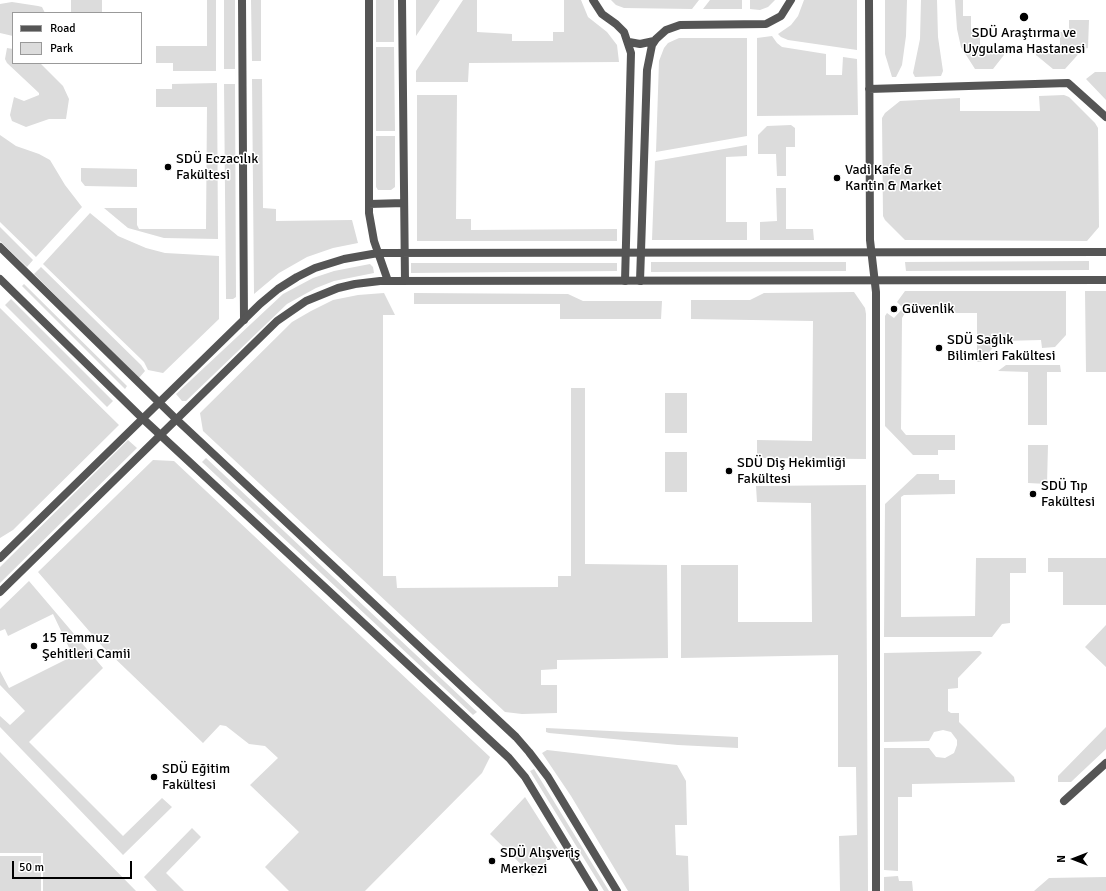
<!DOCTYPE html>
<html>
<head>
<meta charset="utf-8">
<style>
	body { margin:0 }
	#map { position:relative; width:1106px; height:891px; overflow:hidden; background:#fff; font-family:Signika,sans-serif }
	canvas { display:block }
	.legend { position:absolute; left:12px; top:12px; width:130px; height:52px; box-sizing:border-box; background:#fff; border:1px solid #999; margin:0; padding:5px 7px; list-style:none; font-size:12px; color:#000 }
	.legend li { display:flex; align-items:center; gap:8px; height:20px }
	.legend b { width:20px; border:1px solid #999 }
	.north { position:absolute; left:1054px; top:839px; width:40px; height:40px; -webkit-text-stroke:3px #fff; paint-order:stroke; rotate:270deg; font-size:11px; font-weight:700; line-height:16px; text-align:center; color:#000 }
	.north::after { content:''; display:block; margin:auto; width:14px; height:18px; background:#000; clip-path:polygon(50% 0,100% 100%,50% 72%,0 100%) }
	.scale { position:absolute; left:12px; top:861px; width:120px; height:18px; box-sizing:border-box; border:2px solid #000; border-top:0; padding-left:5px; font-size:12px; line-height:14px; white-space:nowrap; color:#000; -webkit-text-stroke:3px #fff; paint-order:stroke }
</style>
</head>
<body>
<div id="map">
<canvas width="1106" height="891"></canvas>
<ul class="legend">
<li><b style="height:5px;background:#555"></b>Road</li>
<li><b style="height:11px;background:#dcdcdc"></b>Park</li>
</ul>
<div class="north">N</div>
<div class="scale">50 m</div>
</div>
<script>
const c = document.querySelector('canvas').getContext('2d');
c.lineJoin = 'round';
function fill(path, color) {
  c.fillStyle = color;
  c.fill(path, 'evenodd');
}
function shape(rows) {
  const path = new Path2D();
  for (const r of rows) {
    path.moveTo(r[0], r[1]);
    for (let i = 2; i < r.length; i += 2) path.lineTo(r[i], r[i + 1]);
  }
  return path;
}
function stroke(path, color, width, dash) {
  c.strokeStyle = color;
  c.lineWidth = width;
  c.lineCap = dash ? 'butt' : 'round';
  c.setLineDash(dash || []);
  c.stroke(path);
}
function label(font, color, halo, rows, align = 'center') {
  c.font = font + ' Signika,sans-serif';
  c.lineWidth = 3;
  c.setLineDash([]);
  c.textBaseline = 'middle';
  c.strokeStyle = halo;
  c.fillStyle = color;
  for (const [text, x, y, turn = 0] of rows) {
    c.save();
    c.translate(x, y);
    c.rotate((+turn || 0) * Math.PI / 180);
    c.textAlign = isNaN(turn) ? turn : align;
    if (halo) c.strokeText(text, 0, 0);
    c.fillText(text, 0, 0);
    c.restore();
  }
}
fill(shape([
	[71,0,102,0,102,13,71,13],
	[207,0,216,0,216,71,173,71,173,63,156,63,156,46,207,46],
	[224,0,235,0,235,69,224,69],
	[251,0,261,0,261,61,252,61],
	[376,0,394,0,394,42,376,42],
	[416,0,440,0,416,36],
	[463,0,477,0,477,32,512,34,512,41,553,41,553,32,564,32,564,0,581,0,588,17,607,32,617,45,619,62,469,63,468,82,416,82,416,71],
	[611,0,699,0,692,9,624,8,616,5],
	[710,0,742,0,742,9,703,9],
	[750,0,775,0,768,7,760,10,750,9],
	[804,0,857,0,857,50,788,40,781,37,778,34,791,25,798,16],
	[885,0,907,0,906,36,902,65,896,77,892,77,885,54],
	[921,0,937,0,938,37,943,71,941,76,915,77,913,73,920,39],
	[955,0,963,0,963,16,971,16,971,32,980,32,980,48,1004,48,1004,55,993,69,975,69,961,47,957,29],
	[12,2,38,6,42,7,45,13,13,13,13,36,0,33,0,4],
	[1069,20,1089,20,1088,48,1083,49,1065,69,1053,69,1036,55,1036,48,1060,48,1060,32,1069,32],
	[772,36,777,43,782,47,826,54,826,75,842,75,843,57,857,59,858,115,757,116,757,38],
	[679,38,747,38,747,136,656,152,659,61,664,48,668,43],
	[376,47,394,47,395,131,376,131],
	[7,48,13,49,13,63,40,63,63,86,69,99,66,119,49,119,26,127,12,121,10,115,14,97,24,101,39,95,39,93,7,63,5,59],
	[1095,72,1106,72,1106,100,1086,79],
	[252,79,262,79,263,208,276,209,276,221,352,220,358,243,333,248,307,257,279,273,254,294],
	[217,83,218,239,164,238,128,228,104,208,137,208,137,225,139,229,206,229,207,107,156,107,156,89,172,89,172,84],
	[224,84,235,84,236,297,233,299,226,299],
	[417,95,457,95,456,219,471,219,471,230,617,229,617,241,417,241],
	[1064,95,1069,97,1095,123,1098,128,1099,227,1087,241,905,240,885,220,883,216,882,118,885,113,900,101,960,98,960,111,1040,111,1039,96],
	[791,125,795,128,795,147,786,147,786,176,777,176,776,154,758,154,758,135,767,126],
	[0,135,16,146,39,154,50,160,65,185,82,207,36,257,0,222],
	[376,136,395,136,395,187,391,190,378,190,376,187],
	[747,145,747,156,726,157,726,222,747,222,747,240,652,240,655,161],
	[81,168,137,169,137,187,85,186,81,181],
	[776,188,786,188,786,229,813,229,814,240,760,240,760,222,777,221],
	[90,213,118,236,146,248,165,253,219,256,219,319,163,373,148,370,144,362,43,264],
	[0,227,33,260,27,267,0,241],
	[1089,261,1089,270,906,271,905,262],
	[651,262,846,262,846,271,651,272],
	[411,263,617,263,617,271,411,273],
	[370,264,373,267,374,273,334,281,316,288,287,304,186,401,182,401,176,394,283,294,313,278,334,271],
	[41,267,141,365,145,371,139,378,34,274],
	[24,284,127,386,125,389,22,286],
	[905,291,1066,291,1066,335,1055,347,1042,348,1041,340,1002,341,996,344,981,362,977,362,977,313,905,313,902,318,901,429,906,435,955,435,955,450,938,450,938,455,913,455,885,426,885,316,887,313,894,318,903,308,897,302],
	[1085,291,1106,291,1106,372,1086,372],
	[854,292,865,308,866,314,866,459,757,458,757,440,812,441,813,321,691,319,691,300,750,300,764,293],
	[384,293,395,315,383,315,383,576,396,576,397,588,558,587,558,576,571,576,571,388,585,388,585,564,667,565,668,658,557,660,557,669,541,670,541,685,557,685,557,713,522,714,505,712,203,431,200,413,292,322,311,311,333,300,358,295],
	[414,293,568,294,583,301,662,301,661,319,560,319,560,304,414,304],
	[11,299,113,401,107,407,5,305],
	[0,308,119,425,13,530,0,538],
	[1006,365,1060,365,1061,372,1047,372,1047,425,1028,425,1028,372,998,371],
	[665,393,687,393,687,433,665,433],
	[128,440,137,448,0,583,0,567],
	[1028,445,1048,445,1047,484,1028,483],
	[665,452,687,452,687,492,665,492],
	[206,458,477,712,473,715,202,462],
	[153,460,174,461,490,757,482,773,365,891,289,891,265,867,299,832,250,785,278,758,265,746,249,744,226,726,220,725,203,743,103,647,38,572],
	[917,474,939,474,939,480,955,480,955,494,904,495,901,497,901,617,975,616,976,558,1026,558,1026,573,1010,573,1010,623,1002,624,992,637,884,637,885,504],
	[866,485,868,891,840,891,839,836,857,835,856,767,838,767,838,655,681,658,681,565,738,565,738,622,812,622,811,503,757,502,756,486],
	[1048,558,1106,558,1106,605,1063,605,1063,572,1048,572],
	[29,581,103,668,29,742,123,836,162,798,172,807,123,855,0,727,0,716,10,725,25,711,0,685,0,671,9,688,73,656,53,614,8,636,5,629,0,631,0,609],
	[1106,625,1106,667,1085,647],
	[980,651,982,653,958,678,958,688,948,689,948,711,951,713,959,713,959,722,1014,777,1015,782,912,784,912,797,898,797,898,871,884,870,884,748,929,748,936,757,945,758,954,753,957,745,957,740,951,732,943,730,934,732,929,741,884,742,884,653],
	[1106,727,1106,749,1071,782,1058,782,1058,776],
	[546,728,738,737,738,748,678,745,549,733,546,732],
	[547,750,677,765,686,781,687,825,675,825,676,855,688,856,689,891,628,891,571,796,542,753],
	[0,752,75,829,136,891,43,891,43,853,0,853],
	[534,769,609,891,604,891,530,771],
	[525,797,558,849,533,876,490,834],
	[192,828,201,837,166,873,184,891,157,891,144,877],
	[0,856,41,856,41,891,0,891],
	[898,876,899,881,912,881,913,891,884,891,884,877],
	[1106,877,1106,891,1034,891,1049,878]
]), '#dcdcdc');
stroke(shape([
	[242,0,244,320],
	[593,0,602,14,616,24,624,32,631,53,625,281],
	[869,0,870,240,876,292,876,891],
	[629,42,640,44,654,41],
	[869,89,1068,83,1106,117],
	[0,247,176,419,516,737,529,752,548,777,617,891],
	[0,279,142,418,509,758,525,777,594,891],
	[640,281,647,70,652,45,656,39,666,30,680,25,766,24,781,16,791,0],
	[1064,801,1106,763]
]), '#555', 8);
stroke(shape([
	[369,0,369,213,374,241,388,281],
	[402,0,405,281],
	[369,204,404,203],
	[0,558,260,304,278,289,297,277,315,268,344,259,378,253,1106,252],
	[0,592,277,321,306,301,338,288,355,284,380,281,1106,280]
]), '#555', 8);
for (const [x, y, r, color] of [
	[1024,17,5,"#000"],
	[168,167,4,"#000"],
	[837,178,4,"#000"],
	[894,309,4,"#000"],
	[939,348,4,"#000"],
	[729,471,4,"#000"],
	[1033,494,4,"#000"],
	[34,646,4,"#000"],
	[154,777,4,"#000"],
	[492,861,4,"#000"]
]) {
  const dot = new Path2D();
  dot.arc(x, y, r, 0, 2 * Math.PI);
  c.fillStyle = color;
  c.fill(dot);
  stroke(dot, '#fff', 1.5);
}
label('14px', '#000', '#fff', [
	["SDÜ Araştırma ve",1024,33,"center"],
	["Uygulama Hastanesi",1024,49,"center"],
	["SDÜ Eczacılık",176,159],
	["Fakültesi",176,175],
	["Vadi Kafe &",845,170],
	["Kantin & Market",845,186],
	["Güvenlik",902,309],
	["SDÜ Sağlık",947,340],
	["Bilimleri Fakültesi",947,356],
	["SDÜ Diş Hekimliği",737,463],
	["Fakültesi",737,479],
	["SDÜ Tıp",1041,486],
	["Fakültesi",1041,502],
	["15 Temmuz",42,638],
	["Şehitleri Camii",42,654],
	["SDÜ Eğitim",162,769],
	["Fakültesi",162,785],
	["SDÜ Alışveriş",500,853],
	["Merkezi",500,869]
], 'left');
</script>
</body>
</html>
